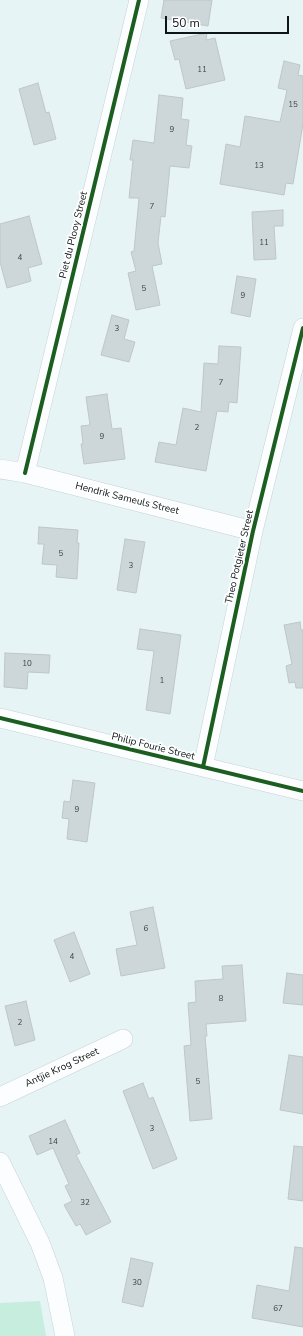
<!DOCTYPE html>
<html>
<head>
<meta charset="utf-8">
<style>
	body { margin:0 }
	#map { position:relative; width:303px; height:1336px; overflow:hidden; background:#e7f4f6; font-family:"Nunito Sans",sans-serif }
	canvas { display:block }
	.scale { position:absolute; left:165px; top:16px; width:124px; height:18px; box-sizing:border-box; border:2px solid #0d1516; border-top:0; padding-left:5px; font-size:12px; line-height:14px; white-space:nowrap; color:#0d1516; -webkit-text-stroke:3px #fff; paint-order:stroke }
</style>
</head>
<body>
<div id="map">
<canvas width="303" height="1336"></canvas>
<div class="scale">50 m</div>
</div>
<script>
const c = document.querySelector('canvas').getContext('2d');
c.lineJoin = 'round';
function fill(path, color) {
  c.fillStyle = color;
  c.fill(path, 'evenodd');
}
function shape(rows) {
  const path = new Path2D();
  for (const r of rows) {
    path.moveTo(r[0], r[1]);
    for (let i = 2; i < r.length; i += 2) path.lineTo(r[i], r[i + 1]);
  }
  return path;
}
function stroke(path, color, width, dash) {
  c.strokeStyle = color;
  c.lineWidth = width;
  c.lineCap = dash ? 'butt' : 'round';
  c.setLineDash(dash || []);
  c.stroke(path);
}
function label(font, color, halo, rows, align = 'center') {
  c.font = font + ' "Nunito Sans",sans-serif';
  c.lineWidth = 3.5;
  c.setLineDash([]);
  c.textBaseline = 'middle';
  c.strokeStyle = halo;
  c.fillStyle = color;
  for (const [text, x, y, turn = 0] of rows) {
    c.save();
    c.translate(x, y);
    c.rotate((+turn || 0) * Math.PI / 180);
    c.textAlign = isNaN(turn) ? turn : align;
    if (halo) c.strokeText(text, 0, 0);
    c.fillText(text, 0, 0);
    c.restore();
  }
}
fill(shape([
	[40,1301,46,1336,0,1336,0,1303]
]), '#c6edde');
const building = shape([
	[164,0,212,0,208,26,161,18,164,0],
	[207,33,206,40,215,38,225,80,186,89,179,59,175,60,170,41,207,33],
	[284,61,300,65,298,75,303,76,303,124,293,184,286,183,284,195,220,184,226,144,240,147,245,116,280,122,287,90,278,88,284,61],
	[38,83,46,113,49,112,56,139,34,145,19,89,38,83],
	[159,95,183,98,181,119,189,120,186,145,192,146,189,168,170,166,165,217,161,216,158,243,162,264,152,266,160,305,136,310,128,273,136,271,131,252,134,251,139,198,129,198,133,160,130,160,133,140,154,143,159,95],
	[283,210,283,226,274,226,276,259,254,260,252,212,283,210],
	[29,216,42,264,28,268,31,281,7,288,0,262,0,224,29,216],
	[237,276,256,279,250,317,231,313,237,276],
	[112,315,129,320,124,339,135,342,129,362,101,355,112,315],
	[219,346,241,347,237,403,229,402,228,412,217,411,206,471,155,462,159,442,176,445,183,408,201,412,204,363,218,364,219,346],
	[107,394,112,429,121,428,125,459,84,464,81,444,83,444,81,426,90,425,86,397,107,394],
	[39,527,78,530,77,543,79,543,77,579,56,577,57,565,42,564,44,544,38,544,39,527],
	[125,539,145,542,136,593,117,590,125,539],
	[300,622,301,630,303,630,303,688,296,688,295,682,289,683,286,666,292,664,284,625,300,622],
	[140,629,181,635,170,714,146,710,154,651,137,649,140,629],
	[5,653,50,655,49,673,28,672,27,689,4,687,5,653],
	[73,780,95,783,87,842,67,839,69,819,62,818,64,801,70,802,73,780],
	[153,907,165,968,121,976,116,949,137,945,130,912,153,907],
	[74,932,90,974,70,982,54,940,74,932],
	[242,965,246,1021,206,1024,207,1036,205,1036,212,1119,190,1121,184,1046,191,1045,188,1003,196,1002,195,981,223,979,222,966,242,965],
	[287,973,303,975,303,1005,283,1003,287,973],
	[26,1001,35,1040,15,1046,5,1006,26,1001],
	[289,1055,303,1057,303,1114,280,1110,289,1055],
	[143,1083,149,1099,153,1097,177,1159,153,1169,123,1091,143,1083],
	[65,1120,80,1153,76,1155,111,1222,86,1235,80,1224,76,1226,64,1205,72,1201,65,1186,69,1184,53,1148,37,1155,29,1136,65,1120],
	[294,1146,303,1147,303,1201,288,1199,294,1146],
	[295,1247,303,1248,303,1327,252,1318,257,1285,289,1291,295,1247],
	[131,1258,153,1263,143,1307,122,1302,131,1258]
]);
fill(building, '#cdd6d9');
stroke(building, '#bdc6c9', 1);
const minor = shape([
	[0,469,25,473,253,531],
	[25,473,139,0],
	[0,718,303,791],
	[203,767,253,531,303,328],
	[0,1097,123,1039],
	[0,1162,40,1243,53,1278,65,1336]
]);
stroke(minor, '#c7d1d2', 20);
stroke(minor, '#fbfdfe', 19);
stroke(shape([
	[25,473,139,0],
	[0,718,303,791],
	[203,767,253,531,303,328]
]), '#1b5e20', 4);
label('8px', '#3d4547', null, [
	["11",202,70],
	["15",293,105],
	["9",172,130],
	["13",259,166],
	["7",152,207],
	["11",264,243],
	["4",20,258],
	["5",144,289],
	["9",243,296],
	["3",117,329],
	["7",221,383],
	["2",197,428],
	["9",102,437],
	["5",61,554],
	["3",131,566],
	["10",27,664],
	["1",162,681],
	["9",77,810],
	["6",146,929],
	["4",72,957],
	["8",221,999],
	["2",20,1023],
	["5",198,1082],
	["3",152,1129],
	["14",53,1142],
	["32",85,1203],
	["30",137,1283],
	["67",278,1309]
]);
label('10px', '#0d1516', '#fff', [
	["Piet du Plooy Street",74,235,-76],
	["Hendrik Sameuls Street",127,499,14],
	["Theo Potgieter Street",240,557,-77],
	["Philip Fourie Street",153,747,14],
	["Antjie Krog Street",62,1068,-25]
]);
</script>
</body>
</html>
